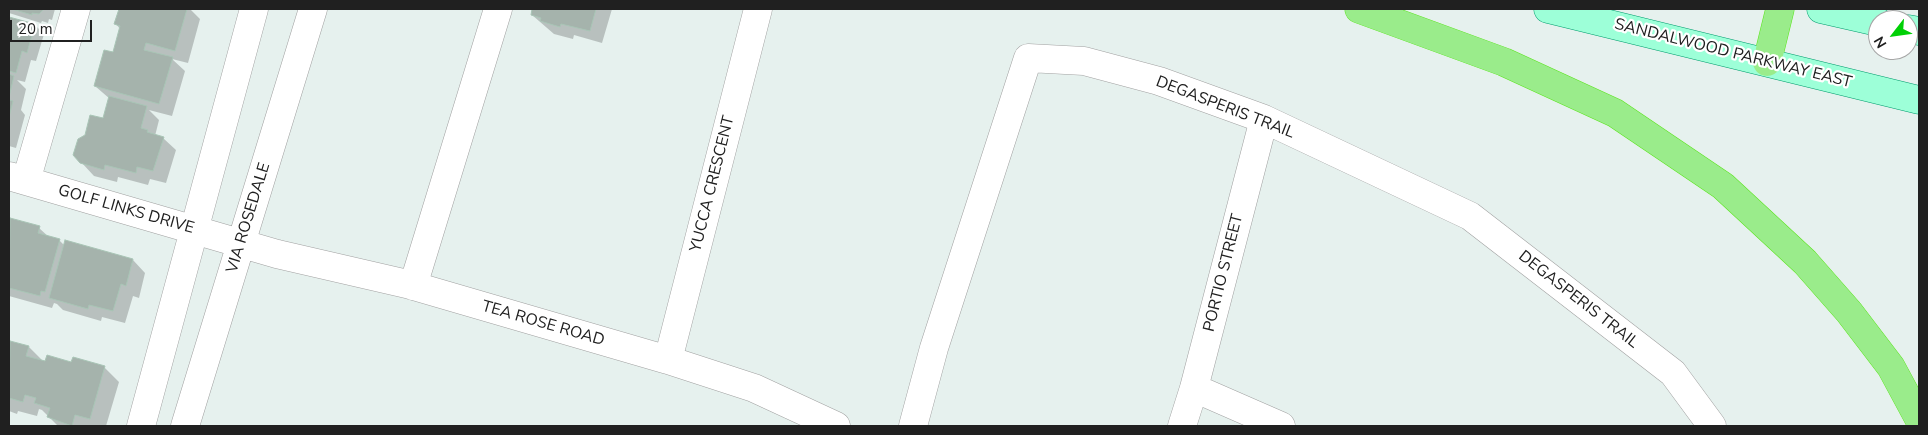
<!DOCTYPE html>
<html>
<head>
<meta charset="utf-8">
<style>
	body { margin:0 }
	#map { position:relative; width:1928px; height:435px; overflow:hidden; background:#e6f1ee; font-family:"Nunito Sans",sans-serif }
	canvas { display:block }
	.frame { position:absolute; inset:0; border:10px solid #202020; pointer-events:none }
	.north { position:absolute; left:1868px; top:10px; width:50px; height:50px; box-sizing:border-box; background:#fff; border:1px solid #a6a6a6; border-radius:50%; rotate:240deg; font-size:14px; font-weight:700; line-height:20px; text-align:center; color:#202020 }
	.north::after { content:''; display:block; margin:auto; width:18px; height:22px; background:#00d006; clip-path:polygon(50% 0,100% 100%,50% 72%,0 100%) }
	.scale { position:absolute; left:10px; top:20px; width:82px; height:22px; box-sizing:border-box; border:2px solid #202020; border-top:0; padding-left:6px; font-size:15px; line-height:18px; white-space:nowrap; color:#202020; -webkit-text-stroke:4px #fff; paint-order:stroke }
</style>
</head>
<body>
<div id="map">
<canvas width="1928" height="435"></canvas>
<div class="frame"></div>
<div class="north">N</div>
<div class="scale">20 m</div>
</div>
<script>
const c = document.querySelector('canvas').getContext('2d');
c.lineJoin = 'round';
function fill(path, color) {
  c.fillStyle = color;
  c.fill(path, 'evenodd');
}
function shape(rows) {
  const path = new Path2D();
  for (const r of rows) {
    path.moveTo(r[0], r[1]);
    for (let i = 2; i < r.length; i += 2) path.lineTo(r[i], r[i + 1]);
  }
  return path;
}
function stroke(path, color, width, dash) {
  c.strokeStyle = color;
  c.lineWidth = width;
  c.lineCap = dash ? 'butt' : 'round';
  c.setLineDash(dash || []);
  c.stroke(path);
}
function label(font, color, halo, rows, align = 'center') {
  c.font = font + ' "Nunito Sans",sans-serif';
  c.lineWidth = 4.5;
  c.setLineDash([]);
  c.textBaseline = 'middle';
  c.strokeStyle = halo;
  c.fillStyle = color;
  for (const [text, x, y, turn = 0] of rows) {
    c.save();
    c.translate(x, y);
    c.rotate((+turn || 0) * Math.PI / 180);
    c.textAlign = isNaN(turn) ? turn : align;
    if (halo) c.strokeText(text, 0, 0);
    c.fillText(text, 0, 0);
    c.restore();
  }
}
fill(shape([
	[9,9,55,9,52,20,49,19,48,23,42,21,41,23,9,13],
	[120,9,190,9,200,19,188,63,172,59,185,71,172,116,149,110,159,120,155,136,163,138,176,150,166,183,150,179,148,185,118,177,117,182,94,176,81,162,104,120,110,99,95,86,113,54,120,29,116,24],
	[533,9,612,9,602,43,574,35,573,39,554,34,532,15],
	[9,18,35,25,44,34,36,61,31,60,25,82,17,80,26,89,21,110,25,115,16,148,9,146],
	[11,220,39,228,50,238,59,240,65,246,133,260,145,273,139,298,133,296,125,323,102,317,101,321,63,310,57,304,54,303,52,308,9,296,9,222],
	[9,343,29,347,43,361,104,367,119,382,106,426,58,426,42,410,39,409,37,416,18,411,17,414,9,411]
]), '#0003');
const building = shape([
	[12,9,44,9,39,14,32,13,32,15,12,9],
	[119,9,187,9,175,51,146,43,144,50,173,57,159,104,94,86,104,50,113,52,120,26,114,24,119,9],
	[532,9,596,9,590,31,561,24,560,27,540,21,541,18,531,15,532,9],
	[9,17,35,24,27,53,22,51,16,73,9,71,9,17],
	[9,74,14,76,9,97,9,74],
	[109,96,147,106,141,128,148,130,147,132,164,137,153,171,137,167,136,173,105,165,104,170,80,163,73,155,78,139,85,135,90,115,103,118,109,96],
	[9,100,13,101,9,117,9,100],
	[10,218,40,226,38,233,60,239,45,292,41,291,40,296,9,288,10,218],
	[65,240,133,259,126,286,121,284,113,311,89,305,88,309,49,298,65,240],
	[10,341,29,346,26,356,45,361,47,355,71,362,73,357,105,366,90,419,75,415,72,426,47,417,50,408,34,403,36,398,25,395,23,402,9,398,10,341]
]);
fill(building, '#a5b3ac');
stroke(building, '#a8c4b5', 1);
const minor = shape([
	[9,176,277,254,407,284,668,360,754,388,836,426],
	[26,181,76,9],
	[413,286,498,9],
	[668,360,758,9],
	[1194,388,1281,426],
	[141,426,254,9],
	[185,426,313,9],
	[913,426,934,348,1028,58,1084,61,1159,81,1264,119,1470,216,1673,373,1712,426],
	[1182,426,1194,388,1264,119]
]);
const major = shape([
	[1548,9,1919,100],
	[1821,9,1878,22],
	[1908,29,1919,31]
]);
const highway = shape([
	[1359,9,1504,62,1615,113,1723,186,1805,262,1849,312,1891,367,1919,419],
	[1767,62,1780,9]
]);
stroke(minor, '#a1a1a1', 29);
stroke(major, '#009c6d', 29);
stroke(highway, '#5ce41e', 29);
stroke(minor, '#fff', 28);
stroke(major, '#9dffd8', 28);
stroke(highway, '#9aec8b', 28);
label('16px', '#202020', '#fff', [
	["SANDALWOOD PARKWAY EAST",1733,54,14],
	["DEGASPERIS TRAIL",1225,108,21],
	["YUCCA CRESCENT",713,184,-76],
	["GOLF LINKS DRIVE",126,210,16],
	["VIA ROSEDALE",249,218,-73],
	["PORTIO STREET",1224,273,-76],
	["DEGASPERIS TRAIL",1578,300,38],
	["TEA ROSE ROAD",543,324,16]
]);
</script>
</body>
</html>
